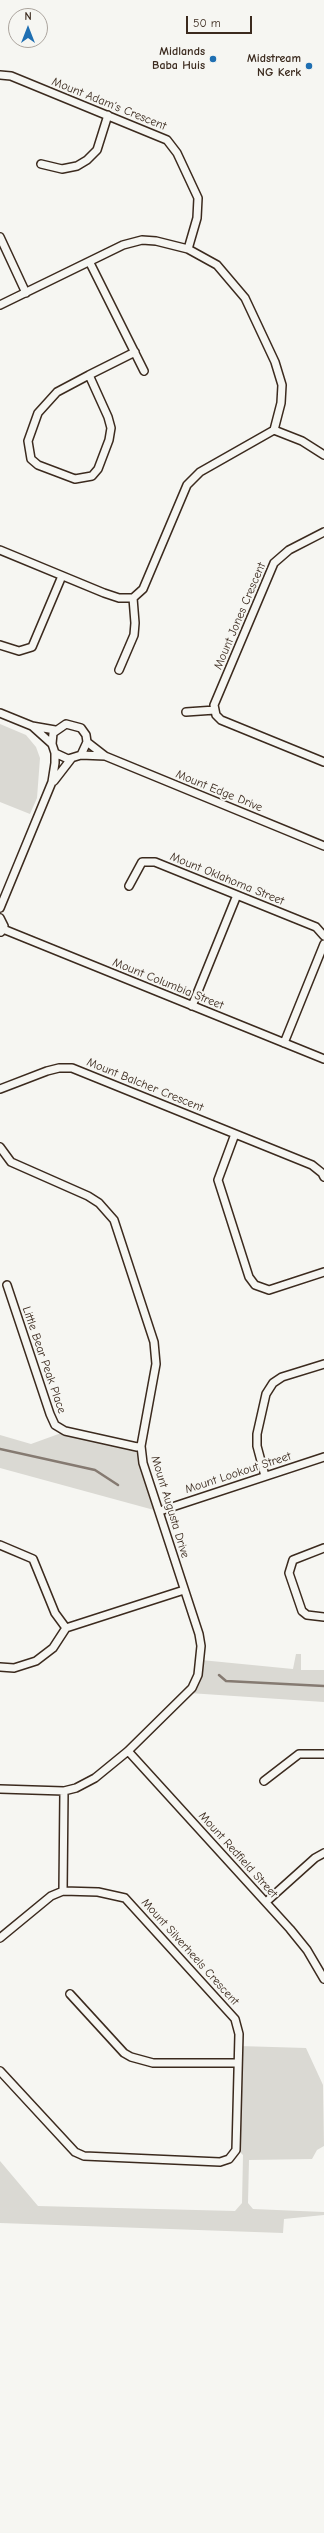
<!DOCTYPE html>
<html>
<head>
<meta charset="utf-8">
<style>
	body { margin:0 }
	#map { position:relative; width:324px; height:2533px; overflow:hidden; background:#f6f6f2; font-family:"Comic Neue",sans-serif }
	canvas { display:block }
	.north { position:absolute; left:8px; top:8px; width:40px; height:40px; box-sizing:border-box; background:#f6f6f2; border:1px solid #aba49d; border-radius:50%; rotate:0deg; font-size:11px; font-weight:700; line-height:16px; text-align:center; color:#3b2a1e }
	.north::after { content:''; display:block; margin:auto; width:14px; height:18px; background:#1f6fb2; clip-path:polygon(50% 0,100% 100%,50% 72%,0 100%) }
	.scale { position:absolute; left:186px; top:16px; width:66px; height:18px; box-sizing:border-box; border:2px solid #3b2a1e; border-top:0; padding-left:5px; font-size:12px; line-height:14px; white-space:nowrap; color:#3b2a1e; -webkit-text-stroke:3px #f6f6f2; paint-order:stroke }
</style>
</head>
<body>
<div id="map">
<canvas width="324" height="2533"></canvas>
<div class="north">N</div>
<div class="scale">50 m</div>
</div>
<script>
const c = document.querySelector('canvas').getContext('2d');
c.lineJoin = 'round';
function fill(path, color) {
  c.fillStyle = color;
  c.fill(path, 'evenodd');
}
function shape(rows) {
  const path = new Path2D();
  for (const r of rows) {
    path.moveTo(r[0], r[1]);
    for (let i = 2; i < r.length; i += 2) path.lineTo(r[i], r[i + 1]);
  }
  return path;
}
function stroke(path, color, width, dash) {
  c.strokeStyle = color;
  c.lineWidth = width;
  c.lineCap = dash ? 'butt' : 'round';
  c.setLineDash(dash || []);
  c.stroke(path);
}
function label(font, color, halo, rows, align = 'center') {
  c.font = font + ' "Comic Neue",sans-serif';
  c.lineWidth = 4;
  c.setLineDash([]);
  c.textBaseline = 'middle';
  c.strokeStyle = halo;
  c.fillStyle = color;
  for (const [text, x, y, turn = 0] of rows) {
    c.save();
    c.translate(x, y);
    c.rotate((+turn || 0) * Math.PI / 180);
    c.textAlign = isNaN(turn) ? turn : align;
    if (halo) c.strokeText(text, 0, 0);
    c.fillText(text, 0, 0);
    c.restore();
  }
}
fill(shape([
	[0,724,26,735,36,747,40,758,37,798,30,814,0,802],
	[64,1432,136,1447,154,1510,0,1468,0,1435,31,1444],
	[296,1654,301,1654,301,1670,324,1670,324,1702,189,1693,201,1660,293,1669],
	[239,2046,306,2048,323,2085,324,2146,317,2150,312,2159,249,2160,248,2203,253,2209,324,2212,324,2215,284,2219,283,2233,0,2223,0,2161,38,2206,235,2211,242,2203,243,2155,237,2149]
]), '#dad9d3');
stroke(shape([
	[0,1449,95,1470,118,1485],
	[219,1675,226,1681,324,1686]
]), '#857a71', 2.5);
const street = shape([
	[0,75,11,76,167,140,177,153,198,198,197,218,188,249],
	[41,164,62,169,77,166,87,160,97,150,108,115],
	[0,237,26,293],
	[90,263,144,371],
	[0,305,123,245,142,240,156,241,188,249,217,265,245,298,275,362,282,385,281,403,274,430,200,472,187,485,143,589,133,598,119,598,104,593,0,550],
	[89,375,108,417,111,428,109,440,98,469,92,476,75,479,38,465,31,459,28,441,38,413,57,392,89,375,135,352],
	[274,430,302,441,324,455],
	[324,532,289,550,274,563,214,705,216,715,221,720,324,762],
	[0,645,19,651,32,647,62,576],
	[119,670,134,635,135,623,133,598],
	[186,712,215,710],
	[0,713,32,726,55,730],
	[32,726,52,744],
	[87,742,105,756,324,846],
	[81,755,105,756],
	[54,781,71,759],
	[129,886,142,862,155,862,316,927,324,936],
	[0,908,52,782,55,763,55,753,52,744,53,733,66,724,81,728,86,735,87,742,81,755,68,759,55,753],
	[0,918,4,926,1,932],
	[3,929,324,1059],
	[192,1006,237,895],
	[284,1043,324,944],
	[0,1089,47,1071,59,1068,72,1068,312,1165,322,1173,324,1177],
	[235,1134,218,1180,249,1277,255,1285,269,1290,324,1272],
	[0,1147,11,1162,88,1196,99,1203,114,1220,154,1342,156,1364,141,1446,143,1463,199,1634,201,1646,198,1675,192,1688,128,1751,95,1778,76,1788,64,1791,0,1789],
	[7,1285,50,1414,55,1425,65,1431,137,1447,141,1446],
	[265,1476,257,1446,257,1434,266,1394,273,1383,282,1377,324,1364],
	[160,1511,324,1457],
	[0,1545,33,1559,55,1613,66,1628],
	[324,1548,293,1560,289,1573,302,1611,307,1615,324,1617],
	[0,1667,14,1668,36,1661,53,1648,66,1628,184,1590],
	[128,1751,290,1929,307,1950,324,1979],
	[264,1781,299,1754,324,1754],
	[63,1891,64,1791],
	[266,1902,315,1858,324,1853],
	[0,1938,51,1896,63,1891,98,1892,125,1898,235,2019,239,2034,236,2150,229,2159,220,2162,84,2156,75,2152,0,2071],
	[70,1994,124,2053,131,2057,153,2063,238,2063]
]);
stroke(street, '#3b2a1e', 10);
stroke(street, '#f6f6f2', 7);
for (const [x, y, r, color] of [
	[213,59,4,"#1f6fb2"],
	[309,66,4,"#1f6fb2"]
]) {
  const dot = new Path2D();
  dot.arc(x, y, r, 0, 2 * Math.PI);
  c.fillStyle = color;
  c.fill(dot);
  stroke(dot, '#f6f6f2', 1.5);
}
label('bold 12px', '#3b2a1e', '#f6f6f2', [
	["Midlands",205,52],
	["Baba Huis",205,66],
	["Midstream",301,59],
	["NG Kerk",301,73]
], 'right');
label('12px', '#3b2a1e', '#f6f6f2', [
	["Mount Adam's Crescent",109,104,22],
	["Mount Jones Crescent",240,616,-67],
	["Mount Edge Drive",219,791,22],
	["Mount Oklahoma Street",227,879,22],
	["Mount Columbia Street",168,984,22],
	["Mount Balcher Crescent",145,1085,22],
	["Little Bear Peak Place",44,1360,71],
	["Mount Lookout Street",238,1473,-18],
	["Mount Augusta Drive",170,1507,73],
	["Mount Redfield Street",238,1855,48],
	["Mount Silverheels Crescent",190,1952,48]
]);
</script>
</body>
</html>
